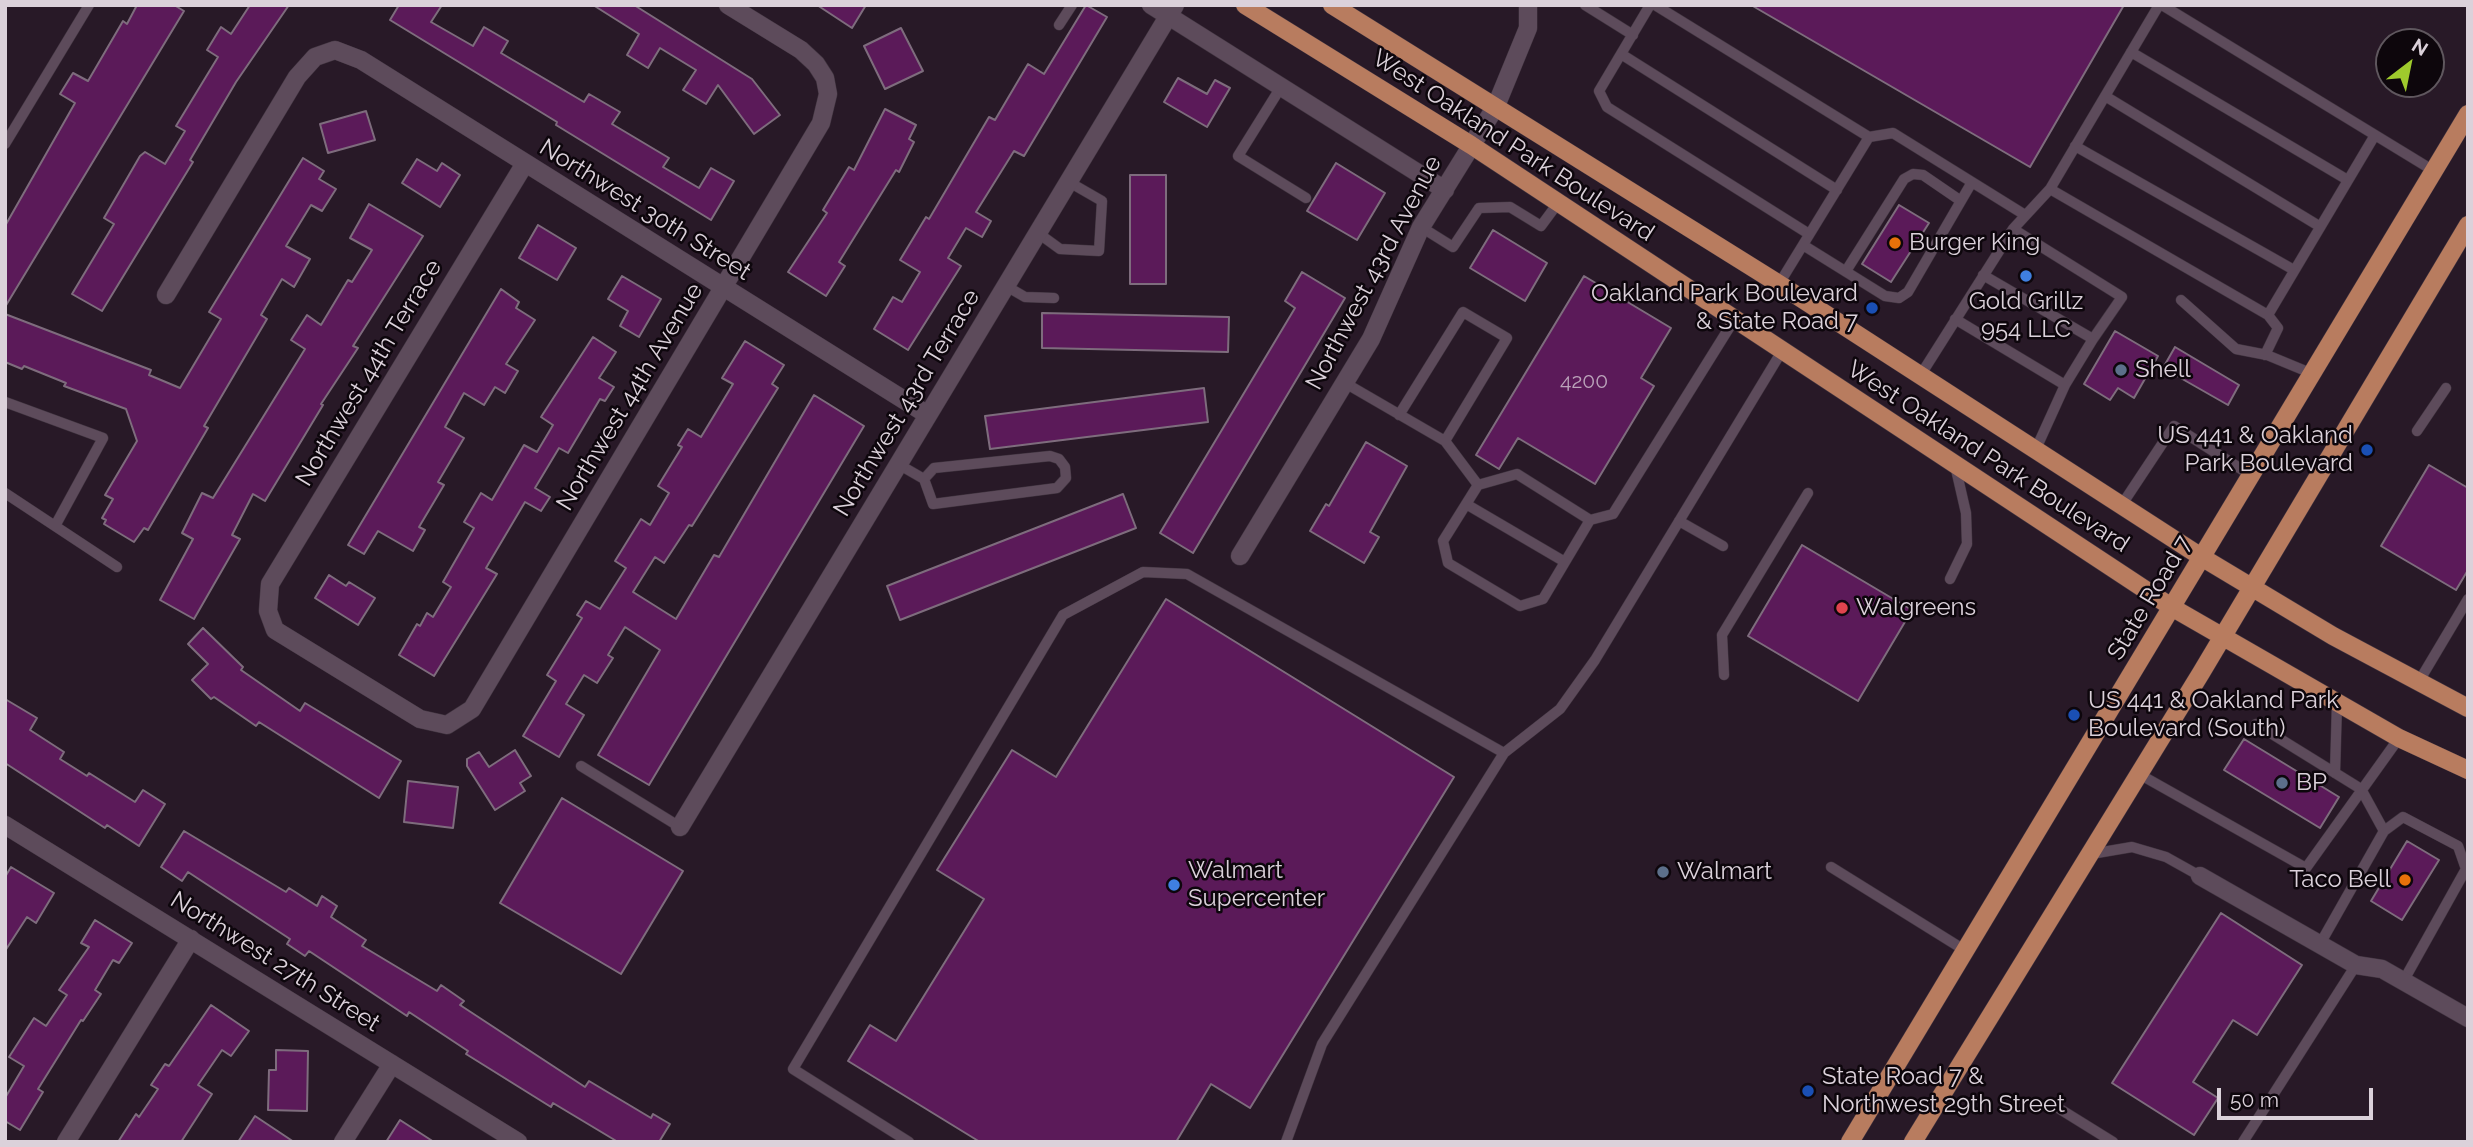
<!DOCTYPE html>
<html>
<head>
<meta charset="utf-8">
<style>
	body { margin:0 }
	#map { position:relative; width:2473px; height:1147px; overflow:hidden; background:#281927; font-family:Raleway,sans-serif }
	canvas { display:block }
	.frame { position:absolute; inset:0; border:7px solid #dbd1da; pointer-events:none }
	.north { position:absolute; left:2375px; top:28px; width:70px; height:70px; box-sizing:border-box; background:#0d060c; border:2px solid #5f575e; border-radius:50%; rotate:32deg; font-size:19px; font-weight:700; line-height:28px; text-align:center; color:#dbd1da }
	.north::after { content:''; display:block; margin:auto; width:24px; height:32px; background:#9fca2d; clip-path:polygon(50% 0,100% 100%,50% 72%,0 100%) }
	.scale { position:absolute; left:2217px; top:1088px; width:156px; height:32px; box-sizing:border-box; border:4px solid #dbd1da; border-top:0; padding-left:9px; font-size:21px; line-height:24px; white-space:nowrap; color:#dbd1da; -webkit-text-stroke:5px #0d060c; paint-order:stroke }
</style>
</head>
<body>
<div id="map">
<canvas width="2473" height="1147"></canvas>
<div class="frame"></div>
<div class="north">N</div>
<div class="scale">50 m</div>
</div>
<script>
const c = document.querySelector('canvas').getContext('2d');
c.lineJoin = 'round';
function fill(path, color) {
  c.fillStyle = color;
  c.fill(path, 'evenodd');
}
function shape(rows) {
  const path = new Path2D();
  for (const r of rows) {
    path.moveTo(r[0], r[1]);
    for (let i = 2; i < r.length; i += 2) path.lineTo(r[i], r[i + 1]);
  }
  return path;
}
function stroke(path, color, width, dash) {
  c.strokeStyle = color;
  c.lineWidth = width;
  c.lineCap = dash ? 'butt' : 'round';
  c.setLineDash(dash || []);
  c.stroke(path);
}
function label(font, color, halo, rows, align = 'center') {
  c.font = font + ' Raleway,sans-serif';
  c.lineWidth = 5;
  c.setLineDash([]);
  c.textBaseline = 'middle';
  c.strokeStyle = halo;
  c.fillStyle = color;
  for (const [text, x, y, turn = 0] of rows) {
    c.save();
    c.translate(x, y);
    c.rotate((+turn || 0) * Math.PI / 180);
    c.textAlign = isNaN(turn) ? turn : align;
    if (halo) c.strokeText(text, 0, 0);
    c.fillText(text, 0, 0);
    c.restore();
  }
}
const building = shape([
	[137,5,174,5,184,11,5,307,5,226,75,103,60,94,73,73,88,81,123,21,127,24,137,5],
	[250,5,289,5,236,82,190,160,193,162,102,311,72,294,114,224,104,218,140,156,145,152,165,164,185,131,176,126,218,57,207,50,221,27,231,34,250,5],
	[399,5,442,5,431,22,473,46,484,27,508,41,501,53,584,102,589,94,620,112,612,124,669,158,663,167,699,188,711,168,734,181,711,220,556,125,557,122,390,20,399,5],
	[593,5,634,5,752,79,780,115,754,134,718,85,706,104,683,90,696,70,660,48,648,68,627,55,639,34,593,5],
	[817,5,866,5,852,28,817,5],
	[1086,5,1107,17,1024,156,1014,151,976,212,991,221,982,237,966,228,948,258,961,266,908,350,874,329,893,297,902,302,920,272,900,260,926,217,929,219,989,117,995,120,1028,64,1044,74,1086,5],
	[1751,5,2124,5,2030,167,1751,5],
	[901,28,923,71,885,89,864,46,901,28],
	[1178,78,1207,94,1215,80,1230,88,1207,127,1164,102,1178,78],
	[885,109,916,125,909,139,914,142,899,172,896,170,839,262,845,266,826,296,788,272,827,213,823,210,849,167,854,170,885,109],
	[366,111,375,140,328,153,320,124,366,111],
	[303,158,324,171,319,179,336,189,322,211,311,205,286,246,310,259,294,287,282,279,261,315,267,319,204,426,208,428,148,530,144,528,134,542,104,524,106,520,102,518,113,499,105,495,137,441,126,409,64,386,66,383,24,366,22,369,5,362,5,314,151,370,149,375,180,388,221,319,209,312,303,158],
	[417,159,437,171,442,163,460,175,440,207,402,183,417,159],
	[1336,163,1385,193,1357,240,1307,211,1336,163],
	[1130,175,1166,175,1166,284,1130,284,1130,175],
	[369,204,423,236,353,346,358,348,321,404,323,405,265,501,253,494,232,535,240,539,194,619,160,600,193,539,182,533,202,493,213,498,305,349,291,340,307,315,321,325,348,280,352,282,372,250,350,238,369,204],
	[1899,205,1929,223,1891,282,1862,264,1899,205],
	[538,225,576,248,557,280,519,258,538,225],
	[1493,230,1547,263,1525,301,1470,268,1493,230],
	[1302,272,1345,298,1193,553,1160,533,1295,308,1285,301,1302,272],
	[622,276,661,299,639,337,620,326,628,311,608,299,622,276],
	[1584,276,1671,328,1641,378,1654,386,1595,484,1518,438,1499,469,1476,455,1584,276],
	[501,289,519,302,516,308,535,320,506,364,518,371,505,393,495,387,484,405,464,393,445,427,464,438,438,482,444,485,419,527,425,530,413,551,378,531,364,554,348,545,501,289],
	[1042,313,1229,317,1228,352,1042,348,1042,313],
	[2115,331,2158,356,2134,398,2118,388,2110,400,2084,384,2115,331],
	[593,337,616,352,599,378,614,387,605,401,600,399,568,453,559,448,535,488,550,497,541,511,525,502,486,568,497,574,434,676,399,655,417,624,420,626,427,613,433,617,451,587,443,582,474,528,464,522,481,493,492,500,524,445,537,452,553,425,541,417,593,337],
	[745,341,784,365,772,384,778,388,692,526,689,525,664,563,655,557,633,592,676,619,714,555,719,557,814,395,864,426,649,785,598,755,660,650,625,627,608,655,613,658,597,683,584,675,566,704,584,715,559,757,523,736,556,681,547,675,582,618,577,615,586,601,600,609,626,568,615,561,641,519,650,525,669,493,658,486,682,447,678,445,688,429,701,437,733,384,722,378,745,341],
	[2175,347,2239,385,2228,405,2163,368,2175,347],
	[1204,388,1208,422,990,449,985,416,1204,388],
	[1366,442,1407,466,1370,532,1379,537,1364,563,1310,531,1326,504,1329,506,1366,442],
	[2429,465,2468,488,2468,570,2456,590,2381,546,2429,465],
	[1123,494,1136,528,900,620,887,586,1123,494],
	[1802,545,1912,610,1858,701,1748,636,1802,545],
	[329,575,346,586,349,582,375,598,358,625,315,598,329,575],
	[1166,599,1454,777,1250,1108,1211,1084,1176,1142,980,1142,848,1061,870,1025,896,1041,984,899,937,870,1012,750,1056,777,1166,599],
	[203,628,243,667,241,670,300,711,305,703,401,761,379,798,259,722,256,726,214,697,211,699,192,680,208,664,188,644,203,628],
	[5,699,37,718,30,730,64,752,60,759,87,776,89,773,135,802,143,790,165,804,139,846,107,825,105,828,5,763,5,699],
	[2244,739,2339,797,2320,828,2224,770,2244,739],
	[515,750,531,776,520,783,525,791,495,810,467,766,467,759,479,752,489,767,515,750],
	[408,781,458,787,453,828,404,822,408,781],
	[562,798,683,871,621,974,500,903,562,798],
	[184,831,286,892,289,888,317,906,322,896,337,906,331,917,366,940,362,946,437,991,441,985,464,1001,460,1005,585,1087,589,1081,651,1118,653,1114,670,1124,659,1142,618,1142,553,1103,551,1107,466,1054,468,1051,409,1012,407,1016,309,951,305,956,287,944,290,939,188,872,182,881,161,867,184,831],
	[2407,841,2439,860,2402,920,2371,901,2407,841],
	[11,867,54,893,36,923,27,917,5,951,5,877,11,867],
	[2221,913,2302,965,2257,1035,2233,1020,2193,1082,2218,1098,2194,1135,2112,1083,2221,913],
	[95,920,132,943,119,963,113,960,95,990,101,994,83,1021,81,1020,38,1089,43,1092,20,1130,5,1121,5,1098,24,1066,9,1057,34,1018,46,1026,67,995,59,990,89,947,81,943,95,920],
	[211,1005,249,1031,231,1056,222,1050,198,1085,212,1094,181,1142,118,1142,136,1114,139,1117,158,1089,151,1085,165,1064,169,1066,211,1005],
	[276,1050,308,1051,307,1111,268,1110,269,1070,276,1070,276,1050],
	[255,1116,294,1142,238,1142,255,1116],
	[400,1120,434,1142,386,1142,400,1120]
]);
fill(building, '#5b1a59');
stroke(building, '#7e6c7d', 2);
const lane = shape([
	[1585,5,1633,35],
	[1650,5,1599,91,1607,107,1809,234],
	[1655,5,1869,137],
	[2162,5,2434,171],
	[1059,25,1072,5],
	[2131,52,2346,179],
	[1621,54,1837,190],
	[1281,87,1238,156,1306,198],
	[2105,96,2319,226],
	[5,144,89,5],
	[2075,146,2294,270],
	[2050,189,2268,315,2375,135],
	[1421,227,1453,247,1479,208,1510,207,1541,226,1558,203],
	[2013,229,2122,297,2093,339],
	[1038,233,1060,249,1099,251,1102,201,1069,182],
	[1803,245,1885,296,1899,298,1908,292,1972,182],
	[1846,271,1904,179,1913,174,1923,175,1961,201],
	[1983,275,2093,339,2065,385],
	[1779,284,1869,137,1893,133,2025,215],
	[1006,286,1025,297,1054,298],
	[2181,300,2236,349,2267,355,2313,374],
	[1955,319,2065,385,2035,451],
	[2265,355,2278,328,2268,315],
	[1920,376,2013,229,2050,189,2159,5],
	[1345,383,1445,441,1507,338,1463,312,1399,415],
	[5,402,103,438,55,526],
	[2417,431,2446,388],
	[1445,441,1478,485,1443,541,1448,563,1520,606,1543,599,1590,520,1517,474,1478,485],
	[898,464,924,479,933,504,1057,488,1066,478,1065,467,1059,459,1050,456,934,468,924,479],
	[5,493,117,567],
	[1466,504,1565,562],
	[2121,506,2174,426,2252,476],
	[1590,520,1613,514,1734,320],
	[1679,521,1723,546],
	[1950,579,1967,544,1966,513,1955,465],
	[1724,675,1722,635,1808,493],
	[2418,683,2468,599],
	[2256,724,2361,789,2384,831,2403,817,2458,846,2466,869,2404,980],
	[1504,753,1560,709,1595,660,1782,351],
	[581,766,680,827],
	[2335,773,2337,703],
	[2139,774,2306,868,2399,738],
	[2091,854,2132,847,2166,857,2200,876],
	[1831,867,1966,951],
	[2320,944,2384,831],
	[2055,1106,2113,1142],
	[909,1142,793,1069,1063,615,1143,572,1187,574,1504,753,1322,1044,1286,1142],
	[2243,1142,2356,965]
]);
const street = shape([
	[1151,5,1445,190],
	[524,165,270,584,268,611,275,630,420,719,447,725,472,709,821,123,828,94,825,78,816,64,801,50,728,5],
	[166,295,297,77,315,57,335,50,361,60,928,415],
	[1240,556,1371,339,1421,227,1496,106,1528,28,1528,5],
	[5,825,518,1142],
	[680,827,1175,5],
	[2200,876,2356,965,2382,969,2468,1018],
	[66,1142,191,939],
	[343,1142,392,1064]
]);
const primary = shape([
	[1245,5,1471,145,2173,608,2399,738,2468,770],
	[1332,5,1779,284,2203,558,2333,636,2468,708],
	[1850,1142,2468,114],
	[1913,1142,2201,673,2468,225]
]);
stroke(lane, '#413540', 11);
stroke(street, '#413540', 19);
stroke(primary, '#413540', 19);
stroke(lane, '#5d4b5b', 10);
stroke(street, '#5d4b5b', 18);
stroke(primary, '#b87c5f', 18);
for (const [x, y, r, color] of [
	[1895,243,7,"#e8710a"],
	[2026,276,7,"#3f7fe0"],
	[1872,308,7,"#1a4fb4"],
	[2121,370,7,"#5c6f8a"],
	[2367,450,7,"#1a4fb4"],
	[1842,608,7,"#e0444e"],
	[2074,715,7,"#1a4fb4"],
	[2282,783,7,"#5c6f8a"],
	[1663,872,7,"#5c6f8a"],
	[2405,880,7,"#e8710a"],
	[1174,885,7,"#3f7fe0"],
	[1808,1091,7,"#1a4fb4"]
]) {
  const dot = new Path2D();
  dot.arc(x, y, r, 0, 2 * Math.PI);
  c.fillStyle = color;
  c.fill(dot);
  stroke(dot, '#0d060c', 2.5);
}
label('21px', '#bba3ba', null, [
	["4200",1584,382]
]);
label('24px', '#dbd1da', '#0d060c', [
	["West Oakland Park Boulevard",1513,146,33],
	["Northwest 30th Street",645,210,32],
	["Northwest 43rd Avenue",1374,273,-62],
	["Northwest 44th Terrace",369,373,-59],
	["Northwest 44th Avenue",630,397,-59],
	["Northwest 43rd Terrace",907,403,-59],
	["West Oakland Park Boulevard",1988,457,33],
	["State Road 7",2150,598,-59],
	["Northwest 27th Street",275,962,32]
]);
label('24px', '#dbd1da', '#0d060c', [
	["Burger King",1909,243],
	["Oakland Park Boulevard",1858,294,"right"],
	["& State Road 7",1858,322,"right"],
	["Gold Grillz",2026,302,"center"],
	["954 LLC",2026,330,"center"],
	["Shell",2135,370],
	["US 441 & Oakland",2353,436,"right"],
	["Park Boulevard",2353,464,"right"],
	["Walgreens",1856,608],
	["US 441 & Oakland Park",2088,701],
	["Boulevard (South)",2088,729],
	["BP",2296,783],
	["Walmart",1188,871],
	["Supercenter",1188,899],
	["Walmart",1677,872],
	["Taco Bell",2391,880,"right"],
	["State Road 7 &",1822,1077],
	["Northwest 29th Street",1822,1105]
], 'left');
</script>
</body>
</html>
